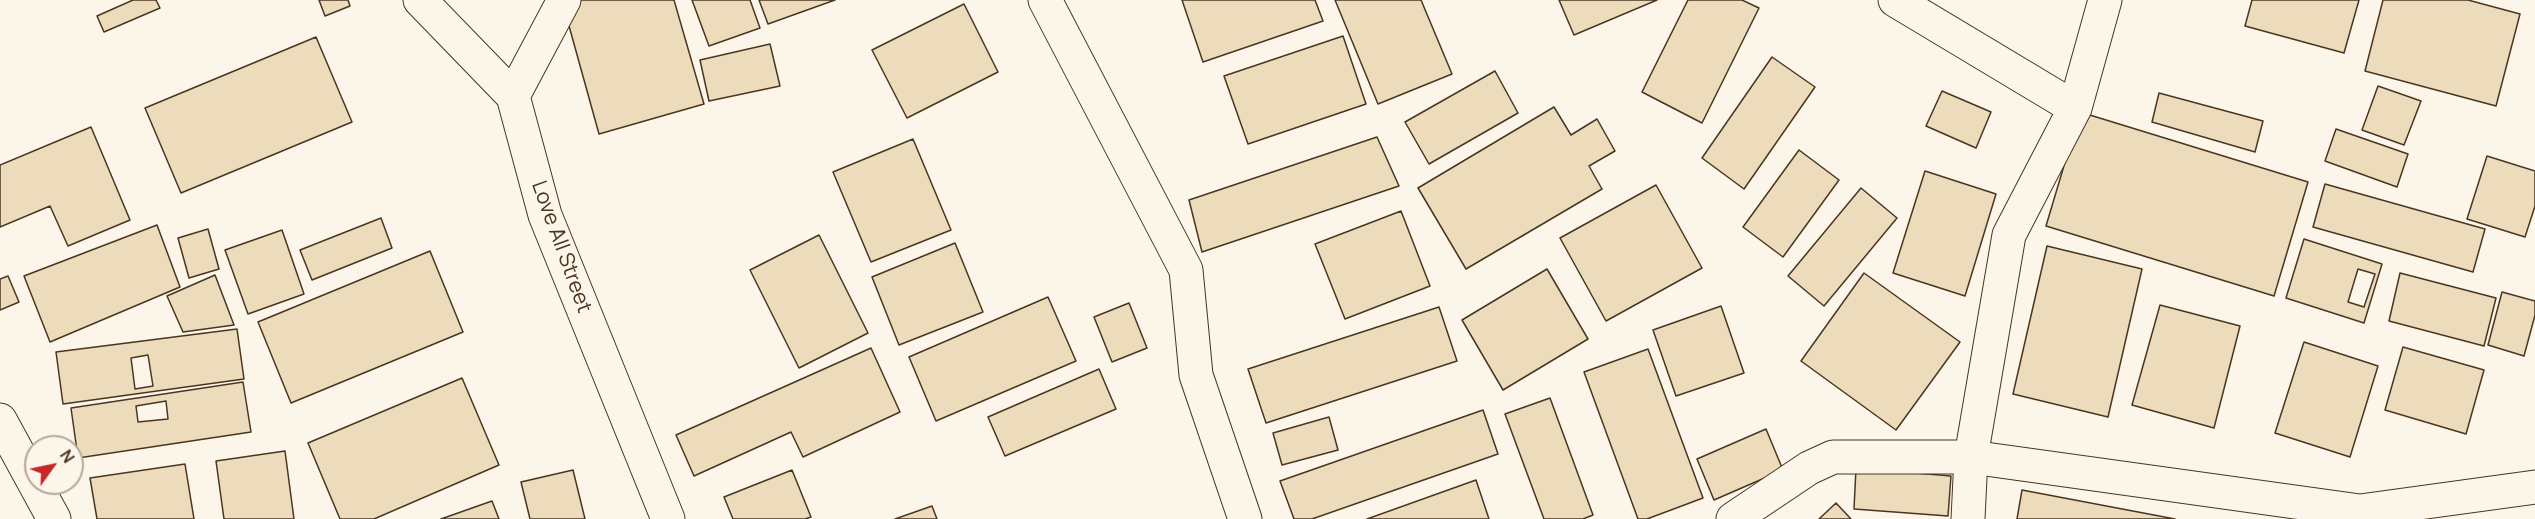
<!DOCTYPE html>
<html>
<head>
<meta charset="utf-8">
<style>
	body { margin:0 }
	#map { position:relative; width:2535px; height:519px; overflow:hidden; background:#fbf6e9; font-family:Manrope,sans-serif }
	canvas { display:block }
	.north { position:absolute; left:24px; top:435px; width:60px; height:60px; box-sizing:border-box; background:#fbf6e9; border:2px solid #b4a999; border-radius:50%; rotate:57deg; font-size:16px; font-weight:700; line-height:24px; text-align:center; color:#4a3520 }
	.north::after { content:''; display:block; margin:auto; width:21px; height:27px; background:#c62828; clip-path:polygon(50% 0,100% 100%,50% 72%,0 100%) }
</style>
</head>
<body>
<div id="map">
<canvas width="2535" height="519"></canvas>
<div class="north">N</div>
</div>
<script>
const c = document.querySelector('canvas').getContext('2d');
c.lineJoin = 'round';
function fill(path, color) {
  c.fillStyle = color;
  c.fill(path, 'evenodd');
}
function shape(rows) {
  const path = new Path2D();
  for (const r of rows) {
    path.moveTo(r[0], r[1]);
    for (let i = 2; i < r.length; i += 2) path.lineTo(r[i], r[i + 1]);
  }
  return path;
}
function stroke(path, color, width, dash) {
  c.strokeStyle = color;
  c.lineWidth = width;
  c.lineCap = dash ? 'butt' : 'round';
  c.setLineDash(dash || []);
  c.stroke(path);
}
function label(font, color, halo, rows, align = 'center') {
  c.font = font + ' Manrope,sans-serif';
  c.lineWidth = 4.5;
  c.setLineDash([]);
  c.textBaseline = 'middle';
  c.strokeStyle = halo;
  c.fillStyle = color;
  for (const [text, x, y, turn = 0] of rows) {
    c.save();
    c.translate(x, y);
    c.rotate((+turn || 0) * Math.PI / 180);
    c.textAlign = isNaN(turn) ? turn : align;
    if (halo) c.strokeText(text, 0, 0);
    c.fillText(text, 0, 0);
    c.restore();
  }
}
const building = shape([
	[133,0,156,0,160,8,104,32,97,16,133,0],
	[319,0,348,0,350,6,325,16,319,0],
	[579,0,674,0,704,104,599,134,566,15,579,0],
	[692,0,750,0,760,28,709,46,692,0],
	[759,0,835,0,768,24,759,0],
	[1182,0,1315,0,1323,21,1203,62,1182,0],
	[1335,0,1421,0,1452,74,1378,104,1335,0],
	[1559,0,1657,0,1574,35,1559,0],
	[1688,0,1742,0,1759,8,1702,123,1642,92,1688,0],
	[2252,0,2359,0,2344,53,2245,26,2252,0],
	[2383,0,2468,0,2520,14,2496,106,2365,71,2383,0],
	[964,4,998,72,907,118,872,50,964,4],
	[1343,36,1366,104,1248,144,1224,76,1343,36],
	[316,37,352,122,181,193,145,108,316,37],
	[770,44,780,86,709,101,700,60,770,44],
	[1772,57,1815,87,1744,189,1702,158,1772,57],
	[1495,71,1518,113,1429,164,1405,122,1495,71],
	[2378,86,2421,101,2404,145,2362,130,2378,86],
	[1942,91,1991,112,1976,148,1926,126,1942,91],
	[2159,93,2263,121,2255,152,2152,122,2159,93],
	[1554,107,1571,135,1597,119,1615,151,1589,166,1602,189,1466,269,1418,188,1554,107],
	[2080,112,2308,182,2274,296,2046,226,2080,112],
	[91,127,130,220,68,246,50,206,0,227,0,165,91,127],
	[2336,129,2408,154,2397,187,2325,161,2336,129],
	[1377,137,1399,186,1202,252,1189,200,1377,137],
	[913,139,951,230,871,262,833,172,913,139],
	[1799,150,1839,180,1783,257,1743,227,1799,150],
	[2487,156,2535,171,2535,206,2525,237,2467,219,2487,156],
	[1925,171,1996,194,1965,296,1893,273,1925,171],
	[2325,184,2485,229,2473,272,2313,227,2325,184],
	[1656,185,1702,268,1606,321,1560,238,1656,185],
	[1861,188,1897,218,1824,306,1788,276,1861,188],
	[1401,211,1430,286,1345,319,1315,244,1401,211],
	[381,218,392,248,312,280,300,250,381,218],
	[157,225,180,287,50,342,24,276,157,225],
	[208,229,219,269,189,278,178,238,208,229],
	[282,230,304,294,248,314,225,250,282,230],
	[819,235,868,333,799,368,750,270,819,235],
	[2304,239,2382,264,2364,323,2286,298,2304,239],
	[2358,269,2375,274,2364,307,2348,302,2358,269],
	[955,243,983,312,899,345,872,277,955,243],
	[2047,246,2142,269,2108,417,2013,394,2047,246],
	[430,251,463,332,291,403,258,322,430,251],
	[1547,269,1588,339,1503,390,1462,320,1547,269],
	[1864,273,1960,342,1896,430,1801,361,1864,273],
	[2400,273,2496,298,2484,346,2389,321,2400,273],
	[215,275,234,325,183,332,167,296,215,275],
	[8,276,19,302,0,310,0,279,8,276],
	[2502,292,2535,301,2535,315,2524,356,2488,345,2502,292],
	[1048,297,1076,361,936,421,909,357,1048,297],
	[1129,303,1147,348,1112,362,1094,317,1129,303],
	[2160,305,2240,326,2214,428,2132,405,2160,305],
	[1721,306,1744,373,1676,396,1653,330,1721,306],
	[1439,307,1457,361,1266,423,1248,369,1439,307],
	[237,329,244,379,63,404,56,352,237,329],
	[148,355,153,386,135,389,131,358,148,355],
	[2304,342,2378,366,2350,457,2275,433,2304,342],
	[2403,347,2484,370,2466,434,2385,410,2403,347],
	[871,348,900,412,803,457,791,432,694,476,676,435,871,348],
	[1648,349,1703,498,1647,519,1638,519,1584,372,1648,349],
	[1099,369,1116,409,1005,456,988,417,1099,369],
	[462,378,499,465,374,519,340,519,308,443,462,378],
	[243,382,251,432,78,458,71,408,243,382],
	[166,401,168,419,138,422,136,406,166,401],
	[1550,398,1593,515,1583,519,1544,519,1505,414,1550,398],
	[1483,410,1498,454,1312,519,1294,519,1280,481,1483,410],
	[1329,417,1338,450,1282,465,1273,433,1329,417],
	[1766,429,1783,470,1714,500,1697,459,1766,429],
	[285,451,294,519,224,519,216,461,285,451],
	[185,464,194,519,97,519,90,478,185,464],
	[1856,468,1951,476,1948,516,1854,509,1856,468],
	[573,470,585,519,530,519,521,482,573,470],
	[792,470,811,517,805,519,733,519,724,497,792,470],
	[1476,480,1489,519,1367,519,1476,480],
	[2022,490,2175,519,2017,519,2022,490],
	[492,501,499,519,441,519,492,501],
	[1836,503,1851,519,1819,519,1836,503],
	[932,506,937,519,895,519,932,506]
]);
fill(building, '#ecdcbc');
stroke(building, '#4a3520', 1.5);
const minor = shape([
	[420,0,513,96,545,215,668,519],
	[1045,0,1186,270,1196,375,1245,519],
	[1895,0,2075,108],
	[513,96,564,0],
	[0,420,54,519],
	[1733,519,1809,468,1833,457,1971,457,2009,235,2075,108,2105,0],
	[1968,519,1971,457,2360,511,2535,487]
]);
stroke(minor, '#4a3520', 35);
stroke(minor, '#fbf6e9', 33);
label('21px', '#4a3520', '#fbf6e9', [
	["Love All Street",561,247,70]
]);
</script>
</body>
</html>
